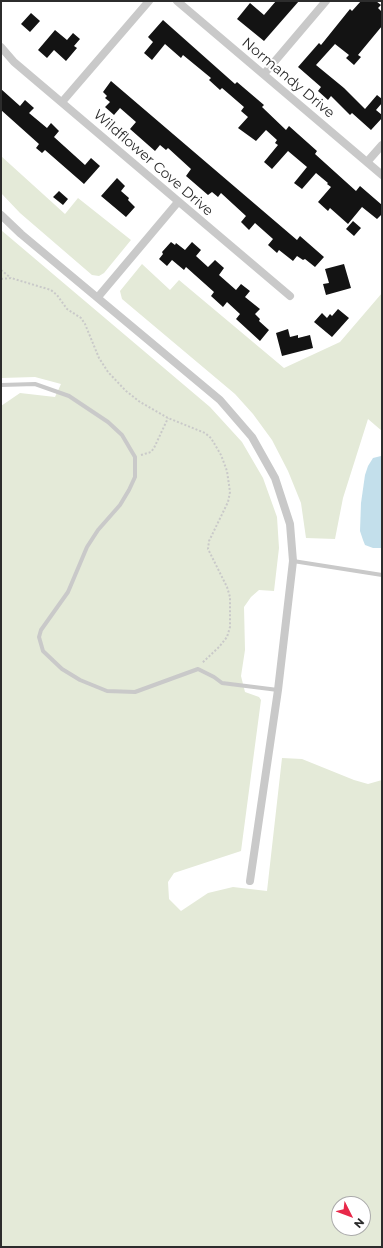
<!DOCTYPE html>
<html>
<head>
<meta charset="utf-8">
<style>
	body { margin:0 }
	#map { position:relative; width:383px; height:1248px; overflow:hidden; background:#fff; font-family:Montserrat,sans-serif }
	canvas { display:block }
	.frame { position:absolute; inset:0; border:2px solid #2c2c2c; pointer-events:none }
	.north { position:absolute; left:331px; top:1196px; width:40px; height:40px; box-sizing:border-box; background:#fff; border:1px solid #ababab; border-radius:50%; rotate:132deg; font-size:11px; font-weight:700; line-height:16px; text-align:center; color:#2c2c2c }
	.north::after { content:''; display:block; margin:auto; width:14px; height:18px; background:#e82849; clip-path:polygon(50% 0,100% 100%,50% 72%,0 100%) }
</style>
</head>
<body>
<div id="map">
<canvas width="383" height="1248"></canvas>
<div class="frame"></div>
<div class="north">N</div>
</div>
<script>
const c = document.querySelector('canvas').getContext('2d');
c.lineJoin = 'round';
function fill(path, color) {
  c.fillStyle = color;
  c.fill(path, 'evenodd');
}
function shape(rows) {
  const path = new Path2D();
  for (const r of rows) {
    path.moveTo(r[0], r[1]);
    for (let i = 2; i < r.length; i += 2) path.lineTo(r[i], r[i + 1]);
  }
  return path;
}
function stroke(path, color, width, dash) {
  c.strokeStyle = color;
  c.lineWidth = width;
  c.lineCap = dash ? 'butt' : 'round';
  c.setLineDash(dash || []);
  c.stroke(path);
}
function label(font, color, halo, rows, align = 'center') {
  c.font = font + ' Montserrat,sans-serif';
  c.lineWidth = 4;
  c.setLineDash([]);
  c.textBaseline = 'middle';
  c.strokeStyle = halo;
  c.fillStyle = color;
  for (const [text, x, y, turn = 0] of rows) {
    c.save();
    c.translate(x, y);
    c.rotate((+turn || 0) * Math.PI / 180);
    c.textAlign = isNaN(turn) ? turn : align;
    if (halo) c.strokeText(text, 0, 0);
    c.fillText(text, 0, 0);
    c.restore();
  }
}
fill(shape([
	[1,156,65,214,78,198,131,240,104,273,99,276,92,275,20,213,1,193],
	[1,230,210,407,242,442,263,478,277,517,279,548,274,591,259,590,251,597,244,607,245,650,241,676,245,692,259,697,261,700,241,851,174,873,168,882,169,899,181,911,208,893,233,887,267,891,282,758,302,759,354,780,368,784,382,780,382,1247,1,1247,1,406,20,393,55,397,61,384,35,377,1,378],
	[339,1204,363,1204,363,1228,339,1228],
	[142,264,170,290,179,280,284,368,340,342,382,293,382,431,368,419,343,498,335,539,306,538,301,503,288,471,272,440,253,414,235,394,122,299,120,291]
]), '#e4ead8');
fill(shape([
	[381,456,382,548,373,548,365,545,363,540,360,531,361,503,365,475,368,466,373,458]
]), '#c3dfeb');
fill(shape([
	[276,1,299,1,264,41,237,19,250,3,264,15],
	[361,1,376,1,381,5,378,8,382,12,382,26,358,55,361,57,354,65,346,58,349,55,335,44,316,65,344,88,365,109,377,95,382,99,382,103,376,110,382,115,382,118,371,130,352,113,350,115,331,96,328,100,318,91,321,87,298,67,319,43,321,45,350,9,352,11],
	[31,13,40,21,30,32,21,24],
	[163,20,235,84,237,82,264,105,262,107,286,130,289,126,317,151,315,154,356,191,360,186,382,205,382,214,377,219,362,207,348,224,330,208,328,211,318,202,331,187,327,184,328,183,316,173,302,189,294,183,307,167,288,151,272,169,264,162,278,145,275,143,277,140,266,130,256,141,238,128,248,117,241,111,244,107,222,88,220,90,209,80,211,78,183,55,181,58,165,44,152,60,144,53,153,42,148,37],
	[55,30,67,40,73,33,80,39,74,46,77,48,66,61,54,50,47,58,38,50],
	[111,81,297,240,300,236,324,257,315,267,305,259,303,260,297,256,293,261,279,250,277,253,268,245,273,239,255,223,249,230,241,222,246,216,221,193,218,197,212,192,208,195,186,176,191,169,168,148,166,150,160,145,155,151,130,129,136,122,120,108,114,115,105,107,110,102,105,98,107,96,103,92],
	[1,89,20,106,25,100,34,108,29,113,47,128,51,123,59,131,54,137,85,165,91,158,100,166,84,184,45,150,42,153,36,148,39,144,1,110],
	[117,178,125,186,121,191,129,198,128,200,135,207,126,217,101,196],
	[59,191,68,199,63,205,53,197],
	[353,221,361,228,354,236,346,229],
	[171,242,175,245,176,243,185,250,192,242,201,250,196,256,208,267,215,260,224,268,219,275,236,290,241,284,250,291,245,297,260,309,255,314,260,319,259,321,269,330,260,341,236,319,240,314,227,302,223,307,211,296,214,292,186,267,184,270,172,260,167,266,159,259,163,254,162,252],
	[344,264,351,288,326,295,323,284,329,283,325,269],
	[338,309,349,318,332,337,314,322,322,313,327,318,330,314,332,316],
	[288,329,290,337,298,335,298,338,310,335,313,348,282,356,276,333]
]), '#131313');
stroke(shape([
	[1,270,11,278],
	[1,279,11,278,51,290,57,295,67,309,81,318,85,324,99,358,108,372,126,391,140,402,168,418,205,433,211,438,221,455,227,471,230,492,228,502,209,541,208,549,227,587,230,597,230,627,227,637,219,647,202,663],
	[141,455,151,452,154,448,168,418]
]), '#c9c9c9', 2, [2, 2]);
stroke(shape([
	[1,385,35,384,69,396,108,422,122,435,135,457,135,477,129,490,120,505,98,530,87,547,68,592,41,630,39,637,43,651,62,669,80,680,107,691,135,692,198,669,214,677,222,683,278,690],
	[293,561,382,575]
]), '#c9c9c9', 4);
stroke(shape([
	[177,1,382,175],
	[1,47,14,62,290,296],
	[264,74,326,1],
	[62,102,149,1],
	[367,162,382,145],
	[1,215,21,234,220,400,252,437,275,478,290,524,293,561,278,690,250,881],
	[98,297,178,202]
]), '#c9c9c9', 8);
label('14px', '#2c2c2c', '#fff', [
	["Normandy Drive",288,78,40],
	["Wildflower Cove Drive",153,163,41]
]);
</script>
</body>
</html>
